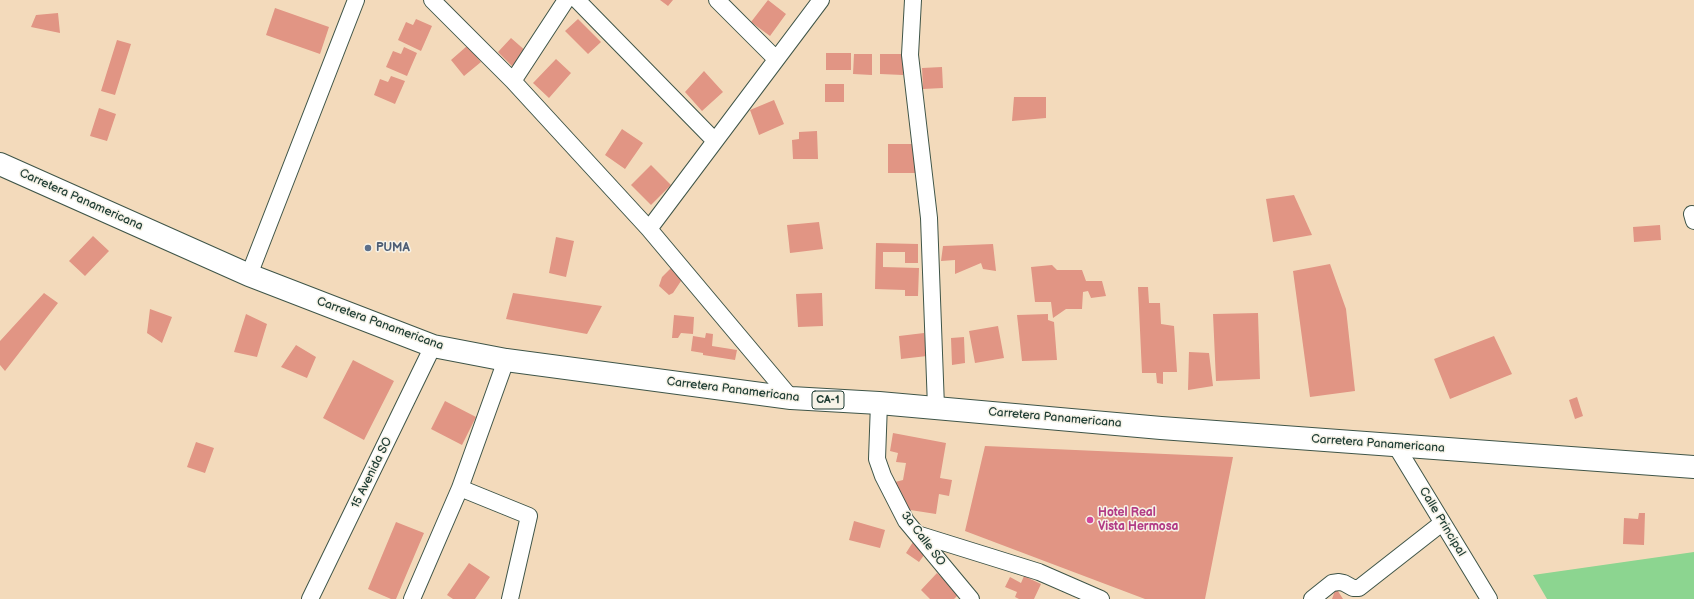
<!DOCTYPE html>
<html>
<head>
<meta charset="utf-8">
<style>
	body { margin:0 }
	canvas { display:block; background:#f3dabb }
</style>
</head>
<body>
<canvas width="1694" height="599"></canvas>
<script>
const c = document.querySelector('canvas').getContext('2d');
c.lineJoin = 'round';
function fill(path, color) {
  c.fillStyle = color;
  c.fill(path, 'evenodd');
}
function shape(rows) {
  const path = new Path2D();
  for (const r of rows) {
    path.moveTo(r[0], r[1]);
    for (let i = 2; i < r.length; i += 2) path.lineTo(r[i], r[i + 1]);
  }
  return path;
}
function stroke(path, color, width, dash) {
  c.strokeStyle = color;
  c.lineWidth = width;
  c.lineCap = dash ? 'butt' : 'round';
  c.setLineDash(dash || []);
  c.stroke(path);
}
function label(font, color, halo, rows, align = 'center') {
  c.font = font + ' "Balsamiq Sans",sans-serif';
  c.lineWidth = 3;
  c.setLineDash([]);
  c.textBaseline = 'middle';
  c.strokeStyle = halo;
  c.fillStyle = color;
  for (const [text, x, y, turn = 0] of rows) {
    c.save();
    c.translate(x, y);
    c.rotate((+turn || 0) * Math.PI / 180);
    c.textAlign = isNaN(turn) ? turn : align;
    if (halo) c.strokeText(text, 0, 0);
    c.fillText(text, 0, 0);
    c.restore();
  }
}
fill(shape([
	[1694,552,1694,599,1547,599,1533,575]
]), '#8cd590');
fill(shape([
	[660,0,673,0,668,6],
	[768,0,786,14,770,36,751,22],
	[275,8,329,27,320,54,266,35],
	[58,13,60,33,31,27,36,15],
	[416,19,432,26,421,51,398,40,406,22,413,25],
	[578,19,601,42,588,54,565,31],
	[511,38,527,52,513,67,498,52],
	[117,40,131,44,115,95,101,91],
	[467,46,481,62,464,76,451,60],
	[404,47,417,53,407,76,386,67,393,51,401,54],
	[826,53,851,53,851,70,826,70],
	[854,54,872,54,872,75,853,74],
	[880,54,904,54,903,75,880,74],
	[556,59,571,73,549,98,533,83],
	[942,67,943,88,923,89,922,68],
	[704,71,723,92,702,111,685,92],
	[391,76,405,81,395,104,374,95,380,79,388,82],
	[825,84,844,84,844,102,825,102],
	[1014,97,1046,97,1046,118,1012,121],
	[774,100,784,124,759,135,750,110],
	[99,108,116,114,107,141,90,136],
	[622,129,643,143,625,169,605,155],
	[817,131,818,159,793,159,792,140,799,139,799,132],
	[888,144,915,144,915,173,888,173],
	[651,165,671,185,651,205,631,185],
	[1294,195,1312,235,1273,242,1266,199],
	[819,222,823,249,790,253,787,225],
	[1660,225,1661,240,1634,242,1633,227],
	[93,236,109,251,85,276,69,261],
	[556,237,574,241,566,277,549,273],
	[876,243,918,244,918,263,905,263,905,252,883,252,883,267,919,268,918,296,905,296,905,290,875,289],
	[993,244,996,271,983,269,981,263,955,274,955,260,941,261,943,246],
	[1330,264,1346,309,1355,391,1310,397,1293,271],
	[1052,265,1057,270,1082,270,1086,281,1102,281,1106,296,1091,298,1088,291,1083,292,1082,309,1066,309,1053,318,1051,302,1035,302,1031,267],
	[671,268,683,278,673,293,669,295,659,286,662,277],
	[1138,287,1148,287,1149,303,1160,303,1161,324,1174,326,1177,372,1163,372,1163,384,1157,383,1156,373,1142,373],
	[44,293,58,303,5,371,0,365,0,341],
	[513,293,602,306,587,334,506,319],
	[822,293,823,326,798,327,796,294],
	[150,309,172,317,162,343,147,333],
	[1258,313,1260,379,1216,381,1213,314],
	[246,314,267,324,257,357,234,352],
	[1048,314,1048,320,1054,322,1057,360,1022,361,1017,315],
	[674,315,694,317,693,334,681,333,678,338,672,338],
	[998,326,1004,358,975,363,969,331],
	[706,333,713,334,712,346,737,350,735,360,703,355,703,353,691,351,693,336,705,338],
	[924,333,927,356,901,359,899,336],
	[1494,336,1512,374,1450,399,1434,359],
	[964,337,965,363,952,365,951,338],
	[296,345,316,357,307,378,281,367],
	[1189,352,1209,353,1213,386,1188,390],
	[353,360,394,381,364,440,323,418],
	[1577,397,1583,416,1575,419,1569,400],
	[445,401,476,417,462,445,431,429],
	[893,433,946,443,940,478,952,480,949,496,939,494,936,514,904,509,895,482,903,480,906,463,896,462,898,453,890,451],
	[196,442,214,448,205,473,187,467],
	[985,446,1233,457,1205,599,1145,599,965,531],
	[1639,513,1645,513,1644,545,1623,544,1624,518,1638,519],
	[854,521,885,530,880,548,849,540],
	[396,522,424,533,396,599,391,599,368,589],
	[913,542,927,551,919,562,906,553],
	[469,563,490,577,475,599,453,599,447,595],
	[937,573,959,594,954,599,930,599,921,590],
	[1024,576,1041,584,1034,599,1019,599,1015,597,1017,592,1005,587,1010,577,1021,583],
	[1336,588,1343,599,1332,599]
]), '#e19584');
const minor = shape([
	[432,0,513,81,649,229,791,398],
	[577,0,715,141],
	[717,0,776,59],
	[913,0,910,55,929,218,936,407],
	[513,81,566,0],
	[1692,214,1694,221],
	[649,229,821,0],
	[249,275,356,0],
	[879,403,877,459,883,476,906,521,971,599],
	[1396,446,1489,599],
	[460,488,529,516,510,599],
	[917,534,1039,572,1101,599],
	[310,599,433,346],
	[412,599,460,488,506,360],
	[1312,599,1332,583,1339,582,1344,583,1353,588,1359,588,1442,523]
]);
const highway = shape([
	[0,164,249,275,433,346,506,360,791,398,879,403,1161,428,1694,467]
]);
stroke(minor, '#3f5548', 18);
stroke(highway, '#3f5548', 24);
stroke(minor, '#fff', 16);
stroke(highway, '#fff', 22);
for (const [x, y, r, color] of [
	[368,248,4,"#5c6f8a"],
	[1090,520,4,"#d1479c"]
]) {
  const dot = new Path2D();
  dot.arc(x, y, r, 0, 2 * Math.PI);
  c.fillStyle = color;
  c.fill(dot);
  stroke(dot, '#f7f3e8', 1.5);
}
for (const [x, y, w] of [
	[828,400,32]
]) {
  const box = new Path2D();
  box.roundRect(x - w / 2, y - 9, w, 18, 3);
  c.fillStyle = '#f7f3e8';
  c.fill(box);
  stroke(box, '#1f3d34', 1);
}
label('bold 11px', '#1f3d34', null, [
	["CA-1",828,400]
]);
label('12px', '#1f3d34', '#f7f3e8', [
	["Carretera Panamericana",81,200,24],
	["Carretera Panamericana",380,324,20],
	["Carretera Panamericana",733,390,7],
	["Carretera Panamericana",1055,418,5],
	["Carretera Panamericana",1378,444,4],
	["15 Avenida SO",372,473,-64],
	["Calle Principal",1442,522,59],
	["3a Calle SO",923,539,53]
]);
label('bold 12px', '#4e5e75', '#f7f3e8', [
	["PUMA",376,248]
], 'left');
label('bold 12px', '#b23c85', '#f7f3e8', [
	["Hotel Real",1098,513],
	["Vista Hermosa",1098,527]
], 'left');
</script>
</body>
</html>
